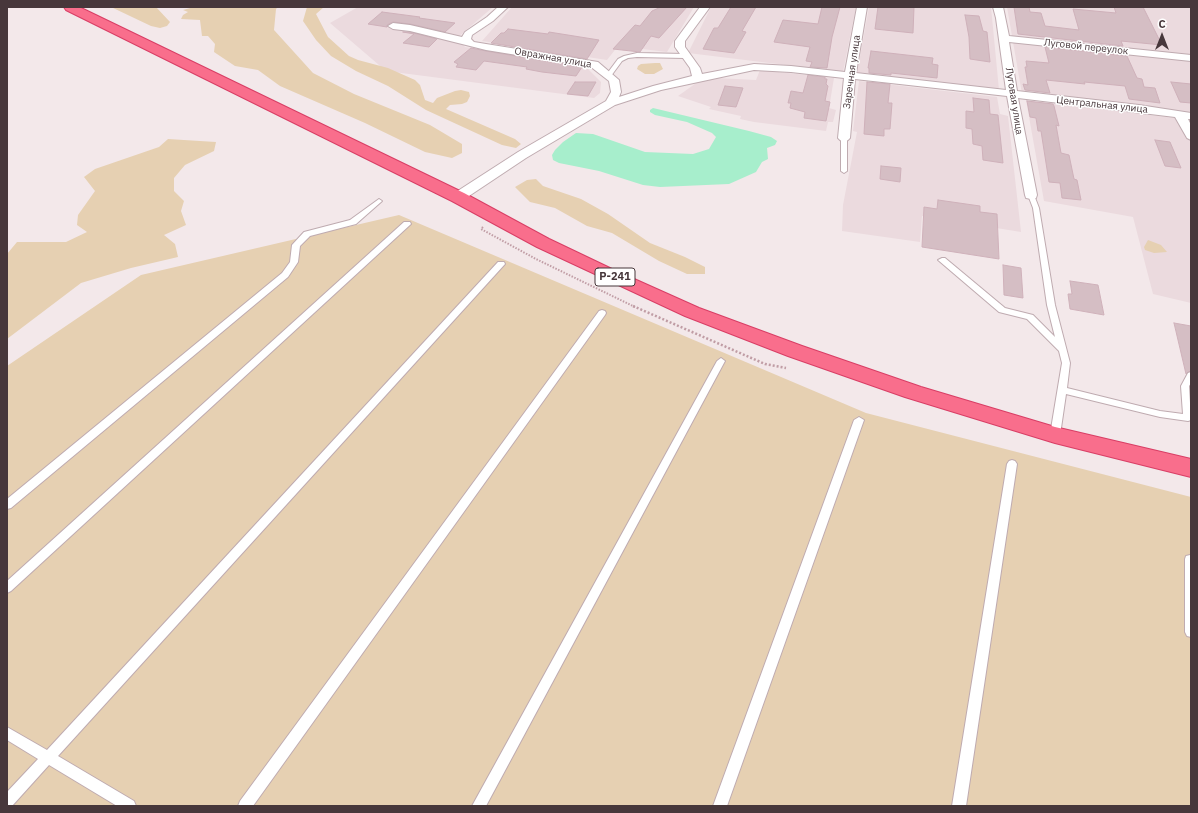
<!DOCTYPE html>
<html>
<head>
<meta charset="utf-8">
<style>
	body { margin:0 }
	#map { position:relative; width:1198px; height:813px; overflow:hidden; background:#f3e8ea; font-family:"IBM Plex Sans",sans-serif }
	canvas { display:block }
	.frame { position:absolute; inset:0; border:8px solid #47373b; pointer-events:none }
	.north { position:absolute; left:1142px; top:16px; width:40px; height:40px; -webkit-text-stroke:3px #fff; paint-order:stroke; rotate:0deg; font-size:11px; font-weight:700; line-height:16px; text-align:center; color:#47373b }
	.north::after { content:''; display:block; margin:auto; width:14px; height:18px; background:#47373b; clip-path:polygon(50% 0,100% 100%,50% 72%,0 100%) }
</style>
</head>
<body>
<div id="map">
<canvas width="1198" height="813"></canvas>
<div class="frame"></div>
<div class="north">С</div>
</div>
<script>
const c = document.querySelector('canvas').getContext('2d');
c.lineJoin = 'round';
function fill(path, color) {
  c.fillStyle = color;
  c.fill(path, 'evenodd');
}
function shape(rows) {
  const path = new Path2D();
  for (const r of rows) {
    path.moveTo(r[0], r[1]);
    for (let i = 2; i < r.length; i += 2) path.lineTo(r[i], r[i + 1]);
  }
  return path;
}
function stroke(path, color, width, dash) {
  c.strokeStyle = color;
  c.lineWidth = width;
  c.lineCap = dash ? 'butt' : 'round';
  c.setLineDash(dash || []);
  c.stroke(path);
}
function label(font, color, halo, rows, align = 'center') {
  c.font = font + ' "IBM Plex Sans",sans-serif';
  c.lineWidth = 3;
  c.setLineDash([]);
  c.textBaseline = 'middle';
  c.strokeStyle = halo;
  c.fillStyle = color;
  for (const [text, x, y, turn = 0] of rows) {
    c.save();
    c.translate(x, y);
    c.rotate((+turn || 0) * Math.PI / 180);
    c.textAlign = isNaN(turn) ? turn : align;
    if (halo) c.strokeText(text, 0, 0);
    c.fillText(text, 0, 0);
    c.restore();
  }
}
fill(shape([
	[358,7,493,7,457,38,465,47,584,65,601,82,600,93,594,98,386,71,330,23],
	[512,7,694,7,667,52,618,46,607,60,482,41],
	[711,7,856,7,843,72,688,53],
	[869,7,991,7,999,90,857,73],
	[1007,7,1191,7,1191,113,1022,94],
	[760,70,834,78,829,108,836,110,833,122,828,122,826,131,754,122,740,119,741,116,709,109,711,107,678,96,699,81,717,78,756,80],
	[859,81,997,97,1000,114,1008,116,1021,232,922,216,920,242,842,231,843,205,857,132,853,131],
	[1026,100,1191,120,1191,303,1153,294,1133,217,1044,201]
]), '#ebdade');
fill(shape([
	[111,7,156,7,170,22,167,26,160,28,151,26],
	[194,7,278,7,276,9,274,30,313,73,354,94,430,125,462,144,462,153,452,158,425,152,365,123,280,86,258,70,235,66,214,52,215,44,208,36,202,36,200,20,181,19,183,15,188,12,183,10],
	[307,7,324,7,316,14,328,37,349,56,358,60,388,68,415,80,420,85,425,100,433,103,437,98,455,91,461,90,469,92,470,96,467,102,462,104,450,105,446,109,515,139,521,144,516,148,502,145,426,110,388,86,356,71,331,56,316,40,303,21],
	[655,63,660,63,663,69,654,74,645,74,637,69,638,66,641,64],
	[168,139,216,142,214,151,185,165,174,178,174,191,184,201,181,211,186,225,164,235,175,244,178,257,131,268,81,283,7,339,7,254,17,242,66,242,87,232,77,225,78,215,95,191,84,177,95,169,159,147],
	[536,179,543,186,581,199,608,214,650,243,685,257,705,267,705,274,687,274,659,261,612,233,587,226,555,208,530,202,515,187,527,180],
	[399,215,866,413,1191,497,1191,806,7,806,7,366,141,275],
	[1148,240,1161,245,1167,252,1154,253,1145,250,1144,247]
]), '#e6d0b2');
fill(shape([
	[653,108,749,131,771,137,777,141,775,145,767,148,768,159,762,162,756,172,729,184,660,187,643,185,599,171,559,163,553,160,552,155,555,150,563,142,576,133,593,134,645,152,693,154,709,149,716,137,712,133,687,122,655,115,650,112,650,110]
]), '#a7eecc');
const building = shape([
	[661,7,687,7,659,38,651,36,640,52,613,49,635,25,640,26,652,11,661,7],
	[731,7,756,7,742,31,746,32,734,53,703,49,714,28,718,28,731,7],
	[822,7,840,7,832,37,827,68,810,67,812,62,806,61,810,47,774,42,783,20,818,24,822,7],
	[878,7,914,7,913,33,875,29,878,7],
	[1014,7,1029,7,1030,12,1041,13,1045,26,1079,30,1073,9,1116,13,1114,7,1143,7,1162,45,1121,41,1123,46,1018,34,1014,7],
	[382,12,420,17,419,18,455,23,445,32,410,24,393,22,387,25,387,27,368,24,382,12],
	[965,15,979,16,983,31,987,32,990,62,970,59,969,37,965,15],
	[508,29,548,34,549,32,599,40,587,59,491,43,501,33,504,33,508,29],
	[403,32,410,32,437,39,429,47,403,43,414,34,403,32],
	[1045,47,1127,56,1137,78,1142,79,1144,87,1155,88,1160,103,1129,99,1125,86,1084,82,1085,84,1046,80,1050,93,1025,90,1023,84,1028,85,1025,67,1027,67,1026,61,1049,63,1045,47],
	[471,48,486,51,582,67,576,76,542,72,526,69,527,67,484,61,476,70,456,67,458,64,454,62,471,48],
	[871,51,933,58,932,64,938,65,937,78,891,73,891,75,869,73,869,68,868,68,871,51],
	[808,75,825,77,825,79,827,79,826,84,828,86,825,101,830,102,826,121,804,118,805,112,790,108,791,103,788,103,791,91,803,93,808,75],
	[575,82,596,82,588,96,567,94,575,82],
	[867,82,890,84,888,103,892,103,890,129,884,129,884,136,864,134,867,82],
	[1171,82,1191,84,1191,103,1180,102,1171,82],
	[725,86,743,88,736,107,718,105,725,86],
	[973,98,989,100,990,114,998,115,1003,163,983,160,982,146,973,144,972,129,966,128,966,111,974,112,973,98],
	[1027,101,1053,104,1054,106,1059,126,1056,125,1061,153,1069,155,1074,179,1077,180,1081,200,1062,198,1060,183,1049,182,1041,131,1038,131,1036,118,1030,117,1027,101],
	[1155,140,1170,142,1181,168,1165,166,1155,140],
	[881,166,901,168,900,182,880,179,881,166],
	[938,200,980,206,980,212,997,214,999,259,922,247,924,207,937,209,938,200],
	[1003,265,1021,268,1023,298,1004,295,1003,265],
	[1070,281,1098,285,1104,315,1070,309,1068,294,1072,294,1070,281],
	[1174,323,1191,326,1191,371,1188,372,1186,374,1174,323]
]);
fill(building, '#d5bec4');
stroke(building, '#cfb1ba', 1);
const lane = shape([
	[637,53,685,54,688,56,685,58,637,57,628,58,622,61,611,76,607,76,606,75,618,59,624,56,637,53],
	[844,136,847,138,847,171,844,173,841,171,841,138,844,136],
	[1031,193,1034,195,1039,208,1055,305,1070,363,1067,388,1160,411,1183,414,1181,386,1188,373,1191,372,1191,383,1189,386,1191,420,1188,421,1160,417,1066,394,1060,435,1058,437,1052,437,1050,435,1062,363,1059,351,1027,319,999,312,938,260,942,258,945,258,1005,308,1033,315,1055,337,1047,305,1033,208,1028,195,1031,193],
	[379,199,382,201,381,202,356,224,310,236,300,246,298,262,288,277,11,508,7,509,7,499,282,273,290,262,292,245,304,232,350,220,379,199],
	[404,222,410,222,411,224,11,591,7,593,7,581,404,222],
	[498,262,504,262,505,264,58,756,134,801,136,806,117,806,49,765,12,806,7,806,7,792,38,759,7,740,7,727,47,750,498,262],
	[602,310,605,311,606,313,605,315,253,806,238,806,240,801,599,311,602,310],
	[721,358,725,361,486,806,472,806,717,361,721,358],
	[859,417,864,420,727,806,713,806,854,420,859,417],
	[1012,460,1015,461,1017,464,966,806,952,806,1007,464,1009,461,1012,460],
	[1190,555,1191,555,1191,637,1187,636,1185,632,1185,559,1186,556,1190,555]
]);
const street = shape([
	[498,7,508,7,493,21,472,35,471,39,474,42,486,44,598,62,619,80,621,92,619,97,653,86,692,76,690,68,675,47,675,41,700,7,710,7,685,41,685,47,700,68,702,74,754,64,791,66,845,72,857,7,867,7,856,73,1006,90,996,18,993,7,1003,7,1009,36,1191,55,1191,61,1009,42,1017,91,1139,105,1191,113,1191,119,1188,119,1191,125,1191,140,1187,138,1175,117,1018,98,1037,195,1036,198,1031,199,1026,198,1025,195,1007,96,855,79,850,138,848,140,844,142,840,140,838,138,844,78,791,72,754,70,661,90,615,105,526,158,463,200,458,201,453,200,452,197,453,194,518,152,606,101,611,92,609,81,591,67,486,50,410,31,393,29,388,26,393,23,410,25,462,37,465,32,487,17,498,7]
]);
const highway = shape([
	[64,7,79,7,464,193,549,239,614,270,699,308,802,346,921,387,1055,427,1191,459,1191,477,1055,443,905,397,788,356,685,316,537,247,452,201,66,10,64,7]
]);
stroke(lane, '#bfabb0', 2);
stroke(street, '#bfabb0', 2);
stroke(highway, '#d83e65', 2);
stroke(shape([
	[483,227,481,229,536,259,635,307]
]), '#c09da5', 2, [1.5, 1.5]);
stroke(shape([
	[633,306,765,364,786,368]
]), '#c09da5', 2.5, [2, 2]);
fill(lane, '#fff');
fill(street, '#fff');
fill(highway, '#f96e8c');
label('10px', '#47373b', '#fff', [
	["Луговой переулок",1086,47,6],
	["Овражная улица",553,58,10],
	["Заречная улица",852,72,-82],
	["Луговая улица",1014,101,81],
	["Центральная улица",1102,105,6]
]);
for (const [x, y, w] of [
	[615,277,40]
]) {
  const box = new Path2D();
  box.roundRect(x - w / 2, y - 9, w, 18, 3);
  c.fillStyle = '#fff';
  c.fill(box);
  stroke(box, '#47373b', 1);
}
label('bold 11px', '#47373b', null, [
	["Р-241",615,277]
]);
</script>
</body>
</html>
